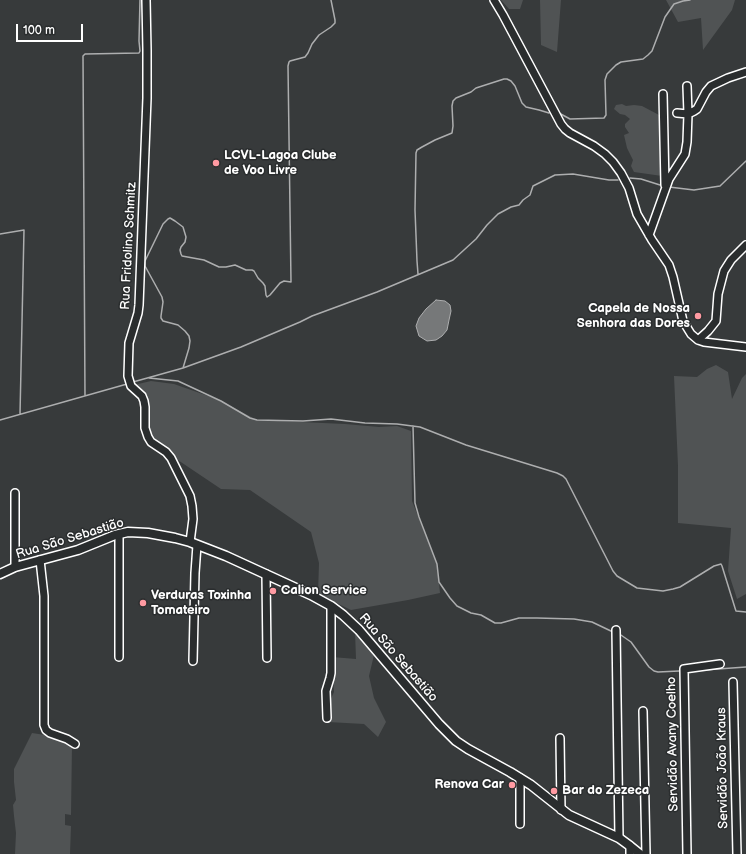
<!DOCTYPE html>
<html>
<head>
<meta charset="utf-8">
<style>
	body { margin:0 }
	#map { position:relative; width:746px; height:854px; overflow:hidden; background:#373a3b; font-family:"Balsamiq Sans",sans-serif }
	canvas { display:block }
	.scale { position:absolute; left:16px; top:24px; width:67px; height:18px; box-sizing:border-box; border:2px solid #fff; border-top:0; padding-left:5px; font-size:12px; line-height:14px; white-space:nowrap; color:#fff; -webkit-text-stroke:3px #2a2d2e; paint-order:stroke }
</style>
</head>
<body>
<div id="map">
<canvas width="746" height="854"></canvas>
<div class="scale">100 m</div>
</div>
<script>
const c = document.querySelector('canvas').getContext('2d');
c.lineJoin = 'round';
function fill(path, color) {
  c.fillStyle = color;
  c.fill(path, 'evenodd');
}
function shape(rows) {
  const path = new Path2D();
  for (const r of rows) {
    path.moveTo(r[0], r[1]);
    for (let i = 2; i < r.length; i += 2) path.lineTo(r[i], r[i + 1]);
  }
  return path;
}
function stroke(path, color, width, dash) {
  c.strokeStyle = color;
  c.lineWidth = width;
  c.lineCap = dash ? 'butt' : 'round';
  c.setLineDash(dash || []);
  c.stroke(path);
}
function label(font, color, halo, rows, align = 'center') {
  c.font = font + ' "Balsamiq Sans",sans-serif';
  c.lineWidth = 3;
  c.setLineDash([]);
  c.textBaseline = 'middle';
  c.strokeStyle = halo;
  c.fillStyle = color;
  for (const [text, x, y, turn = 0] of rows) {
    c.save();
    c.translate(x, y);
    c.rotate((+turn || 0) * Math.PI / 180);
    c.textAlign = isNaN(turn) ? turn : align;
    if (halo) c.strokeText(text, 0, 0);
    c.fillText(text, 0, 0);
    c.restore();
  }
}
fill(shape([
	[501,0,523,0,520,9,509,9],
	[540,0,561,0,557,52,541,45],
	[666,0,735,0,732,10,703,50,701,18,678,22],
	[622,104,626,106,634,105,642,106,661,116,662,176,634,172,631,166,633,160,627,148,624,135,629,133,625,127,625,124,630,119,625,115,620,114,614,109,616,105],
	[716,365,728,372,732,399,742,378,746,374,746,594,737,599,728,571,731,528,678,523,678,466,674,376,697,377,707,369],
	[151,381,174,384,217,399,257,420,345,424,379,427,397,426,411,431,412,501,437,564,440,593,408,600,351,610,318,594,319,563,311,532,250,490,221,489,151,442,148,437,145,407,134,385],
	[355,631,374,655,369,676,374,698,386,722,378,737,364,724,328,722,329,713,329,703,334,692,332,657,356,659],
	[32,733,58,737,72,744,71,815,65,814,65,825,71,826,70,854,15,854,16,833,14,816,13,805,16,800,14,782,14,769]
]), '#505354');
const water = shape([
	[436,300,445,301,450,305,451,311,449,320,447,330,442,336,436,340,427,341,419,336,416,326,419,318,426,309,436,300]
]);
fill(water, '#767879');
stroke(water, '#adaeaf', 1);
stroke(shape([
	[559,113,570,119,604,118,606,115,605,80,607,74,616,65,621,62,643,59,648,55,652,51,665,17,674,4,683,1,690,0],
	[630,178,641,179,660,185],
	[669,187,694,190,720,186,746,161],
	[0,234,24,230,20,414],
	[418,274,417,261,415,210,416,153,417,150,422,147,435,140,452,133,453,126,452,106,453,101,456,98,471,92,476,88,504,79,507,79,511,81,515,86,522,103,526,107,539,110,549,113],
	[183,368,189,348,190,341,189,336,185,331,178,325,163,321,161,318,161,316,163,302,162,297,145,266,145,261,163,224,168,219,170,218,175,221,183,227,186,237,185,242,181,247,180,250,181,254,182,256,204,260,219,267,226,267,235,265,246,270,252,270,254,271,258,278,263,283,265,286,266,295,267,297,270,295,280,283,284,281,291,282,288,66,289,62,290,61,305,57,308,53,312,44,319,35,331,27,335,23,335,20,331,0],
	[149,378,178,381,221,401,250,418,257,420,303,421,331,419,365,423,397,424,420,427,466,445,557,473,563,476,566,479,613,571,617,576,637,588,663,591,673,589,680,587,714,566,721,564,722,566,735,608,736,611,746,612],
	[133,382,183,368,241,347,300,322,312,316,377,292,453,260,476,239,487,225,498,214,511,207,519,205,523,200,530,195,533,186,555,175,573,174,609,180,618,180],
	[85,396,83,56,85,54,139,53,140,51,139,41,140,0],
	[0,420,127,384],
	[413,426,415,503,419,517,437,564,439,582,450,598,457,606,471,613,481,615,495,623,501,623,519,618,537,618,574,619,592,622,613,632],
	[618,633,631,642,649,667,654,671,658,672,679,671],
	[704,670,746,667]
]), '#adaeaf', 1.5);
const minor = shape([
	[146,0,147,50,147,98,139,305,138,313,129,343,128,376,131,386,142,396,144,401,145,407,145,428,148,437,151,442,166,452,171,458,190,496,192,506,193,519,190,542],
	[494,0,503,15,561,124,565,129,570,133,594,146,605,154,613,162,621,173,629,188,637,214,652,240,669,265,673,277,683,321,691,334,698,340,704,342,746,347],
	[663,94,665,185],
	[677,113,688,114,687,86],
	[649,235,669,179,685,154,687,142,688,114,694,111,697,109,706,92,711,86,728,78,746,72],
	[698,340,708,331,716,321,718,294,724,271,731,260,746,245],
	[119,534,119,657],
	[40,560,44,596,44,725,46,730,50,733,67,739,75,744],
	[15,567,15,493],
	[266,574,267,658],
	[616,630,619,838],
	[193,661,195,573,197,545],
	[733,682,737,854],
	[643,711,646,854],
	[327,718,326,691,330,678,331,673,331,606],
	[560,738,561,810],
	[520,778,520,824],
	[630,846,630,854],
	[687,854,684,669,720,664]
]);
const major = shape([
	[0,574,15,567,78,550,115,535,128,532,148,533,175,538,190,542,226,556,311,595,331,606,343,615,359,630,439,724,456,741,468,749,510,772,531,785,569,815,619,838,630,846,640,854]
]);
stroke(minor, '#fff', 10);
stroke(major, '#fff', 11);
stroke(minor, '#2a2d2e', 7);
stroke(major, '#2a2d2e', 8);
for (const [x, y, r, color] of [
	[216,163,4,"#ff9aa2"],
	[698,316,4,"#ff9aa2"],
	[273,591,4,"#ff9aa2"],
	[143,603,4,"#ff9aa2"],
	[512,785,4,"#ff9aa2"],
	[554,791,4,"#ff9aa2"]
]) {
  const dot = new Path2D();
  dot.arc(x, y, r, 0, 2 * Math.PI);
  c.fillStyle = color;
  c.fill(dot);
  stroke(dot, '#2a2d2e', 1.5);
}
label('bold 13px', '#fff', '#2a2d2e', [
	["LCVL-Lagoa Clube",224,156],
	["de Voo Livre",224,171],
	["Capela de Nossa",690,309,"right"],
	["Senhora das Dores",690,324,"right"],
	["Calion Service",281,591],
	["Verduras Toxinha",151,596],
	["Tomateiro",151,611],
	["Renova Car",504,785,"right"],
	["Bar do Zezeca",562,791]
], 'left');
label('13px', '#fff', '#2a2d2e', [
	["Rua Fridolino Schmitz",129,246,-87],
	["Rua São Sebastião",70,539,-17],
	["Rua São Sebastião",398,658,49],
	["Servidão Avany Coelho",673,744,-91],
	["Servidão João Kraus",723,768,-91]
]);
</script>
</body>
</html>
